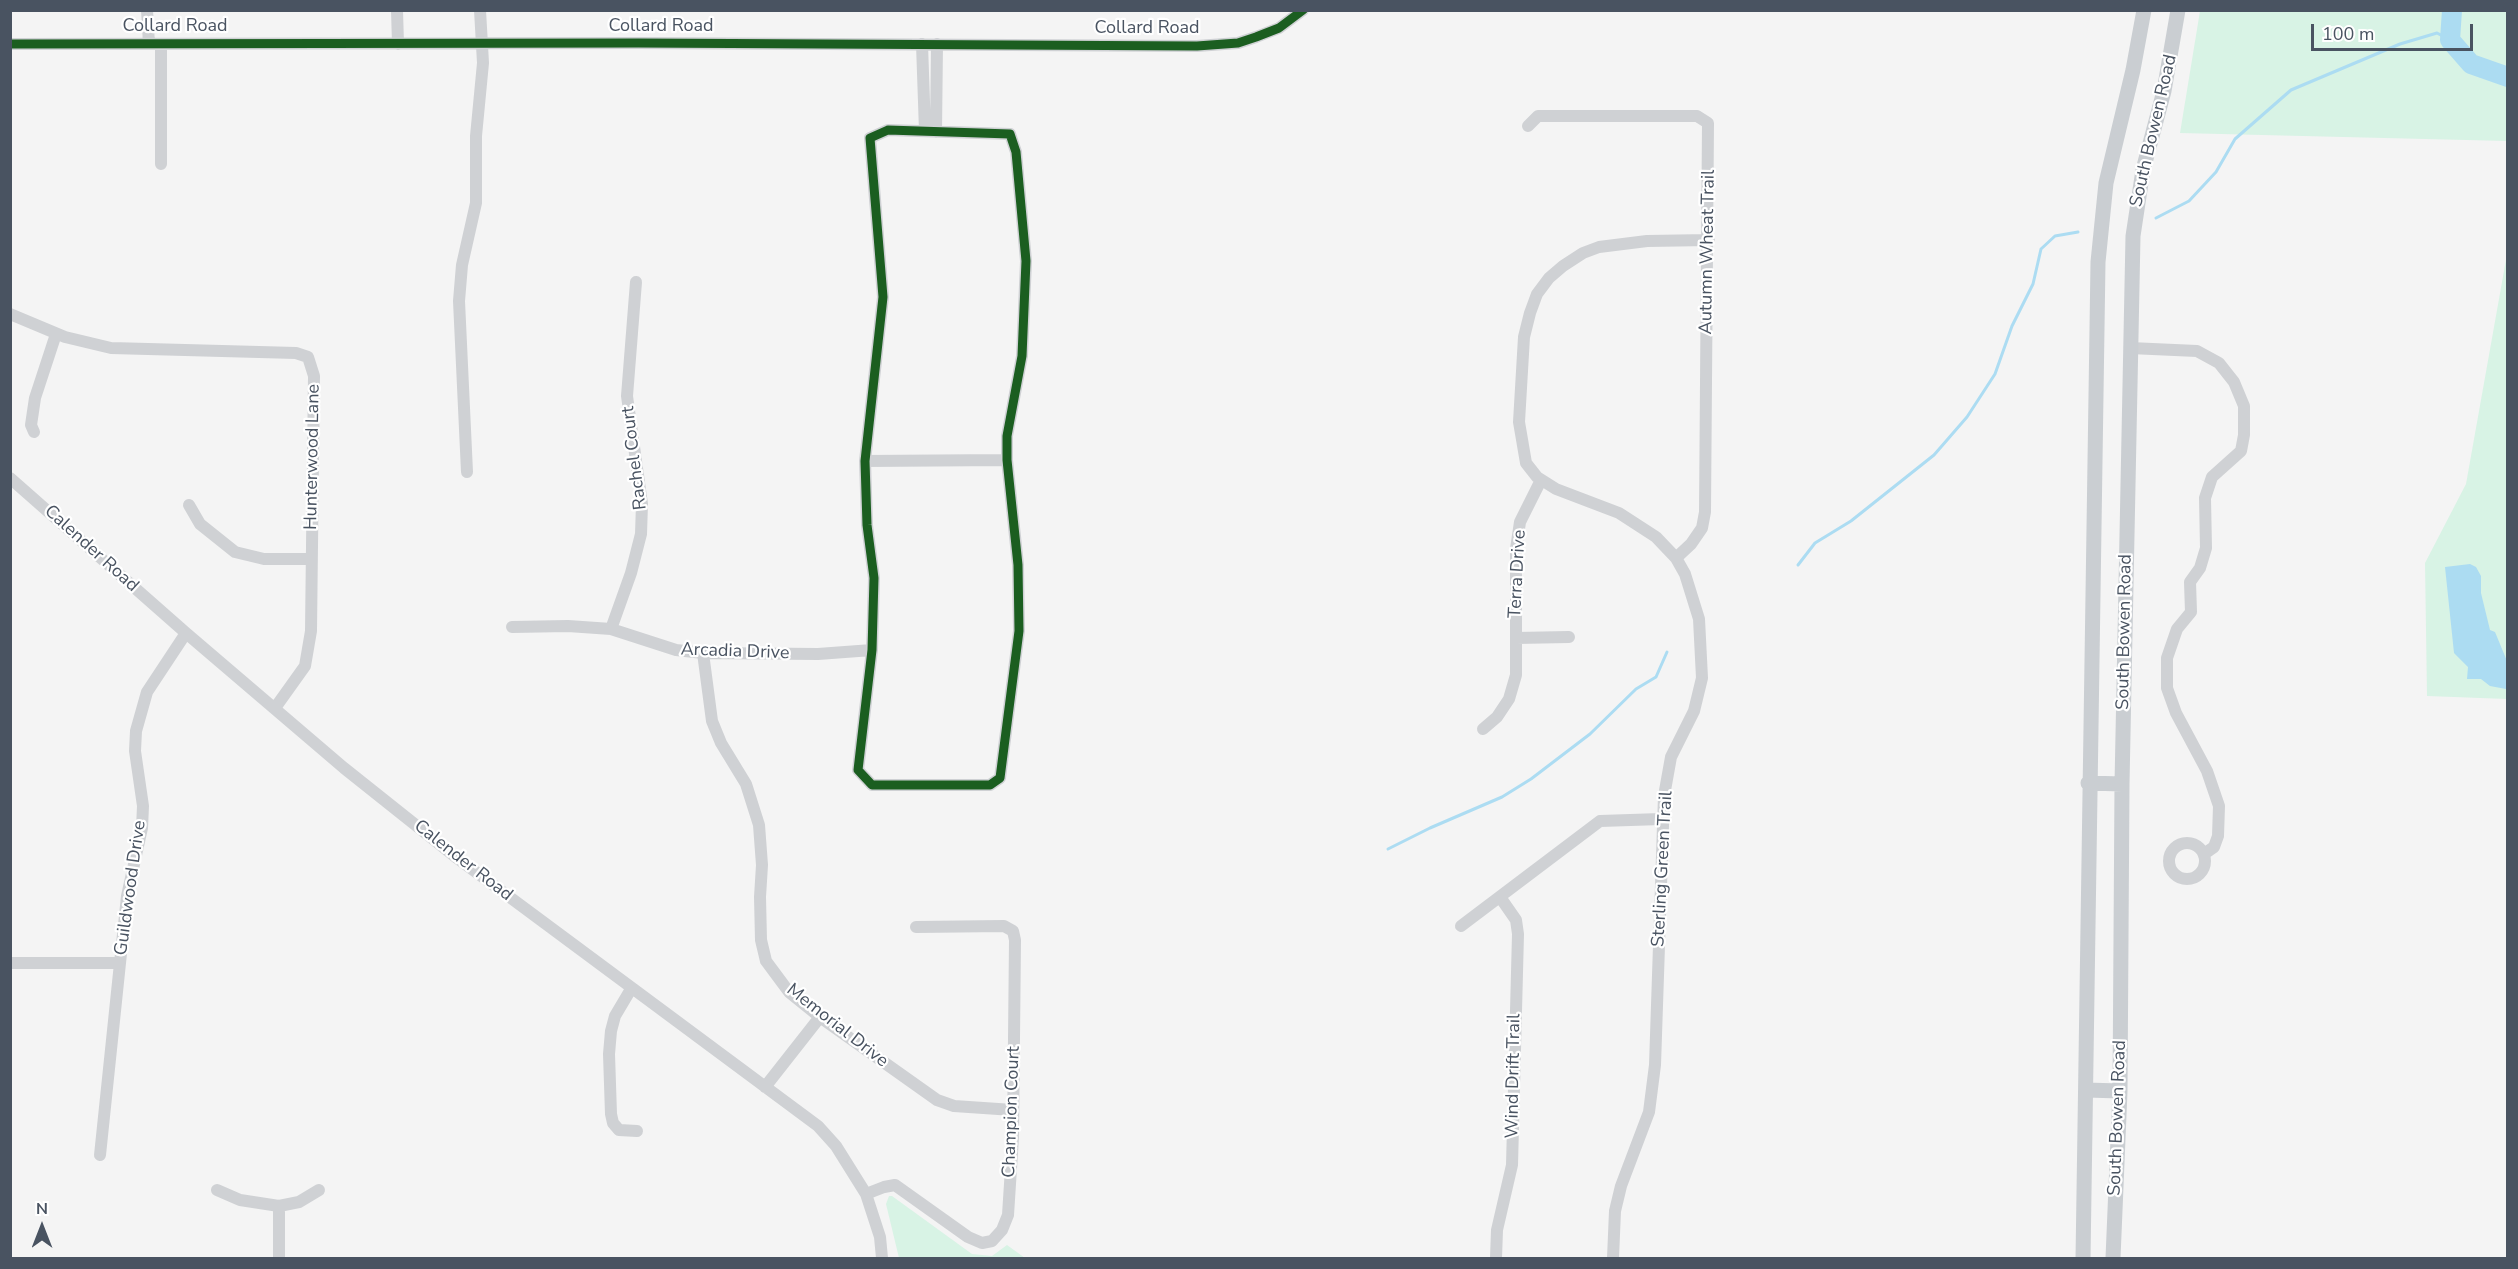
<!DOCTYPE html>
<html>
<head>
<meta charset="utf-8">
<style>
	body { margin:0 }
	#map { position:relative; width:2518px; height:1269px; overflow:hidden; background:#f4f4f4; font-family:"Nunito Sans",sans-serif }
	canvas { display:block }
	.frame { position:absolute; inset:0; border:12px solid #495361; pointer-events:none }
	.north { position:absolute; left:12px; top:1197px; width:60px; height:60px; -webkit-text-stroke:4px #fff; paint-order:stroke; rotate:0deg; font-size:16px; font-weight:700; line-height:24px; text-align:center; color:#495361 }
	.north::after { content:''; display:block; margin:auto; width:21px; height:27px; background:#495361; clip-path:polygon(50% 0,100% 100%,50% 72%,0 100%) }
	.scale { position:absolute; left:2311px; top:24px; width:162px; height:27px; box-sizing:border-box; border:3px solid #495361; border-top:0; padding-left:8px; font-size:18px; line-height:21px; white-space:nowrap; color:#495361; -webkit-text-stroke:4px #fff; paint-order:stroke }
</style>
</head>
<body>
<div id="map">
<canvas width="2518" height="1269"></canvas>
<div class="frame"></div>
<div class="north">N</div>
<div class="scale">100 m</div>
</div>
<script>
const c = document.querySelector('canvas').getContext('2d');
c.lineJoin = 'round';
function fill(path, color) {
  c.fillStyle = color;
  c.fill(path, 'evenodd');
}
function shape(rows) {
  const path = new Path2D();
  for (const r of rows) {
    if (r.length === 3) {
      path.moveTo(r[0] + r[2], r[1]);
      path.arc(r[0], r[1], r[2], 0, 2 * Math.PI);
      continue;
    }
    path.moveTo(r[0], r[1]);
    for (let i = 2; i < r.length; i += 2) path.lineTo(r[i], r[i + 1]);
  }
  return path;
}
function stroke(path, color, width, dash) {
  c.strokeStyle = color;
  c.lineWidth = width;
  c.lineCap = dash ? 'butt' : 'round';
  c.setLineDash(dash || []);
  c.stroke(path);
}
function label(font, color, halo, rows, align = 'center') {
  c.font = font + ' "Nunito Sans",sans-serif';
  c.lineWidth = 4.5;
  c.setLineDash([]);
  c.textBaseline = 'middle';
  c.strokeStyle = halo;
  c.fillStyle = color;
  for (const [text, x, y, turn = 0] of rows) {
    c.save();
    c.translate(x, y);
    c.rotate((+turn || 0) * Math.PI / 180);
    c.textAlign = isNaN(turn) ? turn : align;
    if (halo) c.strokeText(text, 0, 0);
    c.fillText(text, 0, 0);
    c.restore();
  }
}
fill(shape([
	[2200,11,2507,11,2507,141,2180,133],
	[2507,254,2507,699,2427,696,2425,563,2466,484],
	[889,1196,892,1196,972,1254,992,1256,1007,1245,1025,1258,899,1258,886,1204]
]), '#d8f3e5');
fill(shape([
	[2470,564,2476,567,2481,576,2481,593,2490,630,2495,632,2507,661,2506,689,2490,686,2481,679,2467,679,2468,667,2454,653,2445,567]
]), '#acdcf2');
stroke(shape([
	[2156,218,2189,201,2216,172,2235,139,2291,90,2400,44,2437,33,2450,40],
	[1798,565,1815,543,1851,521,1934,455,1967,417,1995,374,2012,326,2033,284,2041,249,2055,236,2078,232],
	[1388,849,1430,828,1502,797,1531,779,1590,734,1636,689,1656,677,1667,652]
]), '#acdcf2', 3);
stroke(shape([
	[2452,10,2450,40,2471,64,2508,77]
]), '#acdcf2', 20);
stroke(shape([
	[147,10,149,44],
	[397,10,398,44],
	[10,44,638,43,1197,46,1238,43,1256,37,1279,28,1303,10],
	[161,44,161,164],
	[922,44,925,131],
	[1528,126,1538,116,1697,116,1708,123,1705,512,1702,528,1691,544,1676,558],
	[888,130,1010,134,1016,152,1026,261,1022,356,1007,436,1007,460,1018,565,1019,631,1000,778,990,785,872,785,858,770,872,650,874,578,867,525,865,461,883,297,870,138,888,130],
	[936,132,937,44],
	[10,314,65,337,111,348,296,353,308,357,314,376,311,631,305,666,275,708],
	[2130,348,2197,351,2219,363,2234,382,2244,406,2244,435,2241,451,2212,477,2205,498,2206,548,2200,568,2190,582,2191,612,2177,629,2167,658,2167,688,2176,713,2207,771,2219,806,2218,836,2214,847,2204,854],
	[34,432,31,425,35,398,56,334],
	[865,461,1007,460],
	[467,472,459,301,462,265,476,203,476,136,483,63,480,10],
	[10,478,186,633,344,768,457,858,818,1126,836,1146,866,1194,880,1237,882,1258],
	[189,505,200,524,235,552,264,559,311,559],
	[512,627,568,626,611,629,676,650,703,653,818,654,872,650],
	[611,629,631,573,641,534,642,504,627,396,636,282],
	[1516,638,1569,637],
	[703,653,712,721,721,743,746,784,759,825,762,865,760,897,761,940,766,961,789,992,820,1017,937,1100,954,1106,1013,1110],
	[1483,729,1497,717,1509,699,1516,675,1516,549,1520,522,1541,480],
	[2187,861,18],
	[1461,926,1600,821,1661,819],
	[10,963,120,963],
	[631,989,615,1016,611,1031,609,1054,611,1114,613,1123,619,1130,637,1131],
	[765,1087,820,1017],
	[100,1155,127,896,142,828,143,806,135,751,136,731,147,692,186,633],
	[217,1190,240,1200,279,1206,299,1202,319,1190],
	[866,1194,884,1187,895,1185,968,1237,982,1243,992,1241,1002,1230,1008,1215,1013,1137,1015,940,1013,931,1004,926,916,927],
	[279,1206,279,1258],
	[1496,1258,1497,1230,1512,1165,1518,934,1516,920,1500,897],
	[1613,1258,1615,1211,1621,1186,1649,1112,1655,1065,1664,796,1671,757,1694,711,1702,678,1699,619,1685,574,1676,558,1656,537,1619,513,1556,489,1537,477,1526,463,1519,422,1524,337,1530,313,1537,294,1549,278,1563,266,1583,253,1599,247,1647,241,1709,240]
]), '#cfd1d4', 12);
stroke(shape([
	[2088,783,2122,784],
	[2086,1090,2120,1091],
	[2083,1258,2098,262,2106,183,2133,70,2144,10],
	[2113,1258,2120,1091,2122,784,2133,236,2143,170,2164,91,2178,10]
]), '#caced2', 15);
stroke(shape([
	[10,44,638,43,1197,46,1238,43,1256,37,1279,28,1303,10],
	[888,130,1010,134,1016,152,1026,261,1022,356,1007,436,1007,460,1018,565,1019,631,1000,778,990,785,872,785,858,770,872,650,874,578,867,525,865,461,883,297,870,138,888,130]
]), '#1b5e20', 9);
label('18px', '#495361', '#fff', [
	["Collard Road",175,27],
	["Collard Road",661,27],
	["Collard Road",1147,29],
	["South Bowen Road",2154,131,-77],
	["Autumn Wheat Trail",1708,252,-89],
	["Hunterwood Lane",313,457,-89],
	["Rachel Court",635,458,-97],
	["Calender Road",91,549,42],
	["Terra Drive",1518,574,-87],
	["South Bowen Road",2125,632,-89],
	["Arcadia Drive",735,652,2],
	["Calender Road",463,861,38],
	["Sterling Green Trail",1663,869,-87],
	["Guildwood Drive",131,888,-82],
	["Memorial Drive",837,1026,38],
	["Wind Drift Trail",1514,1076,-89],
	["Champion Court",1012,1112,-88],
	["South Bowen Road",2118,1118,-88]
]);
</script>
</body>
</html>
